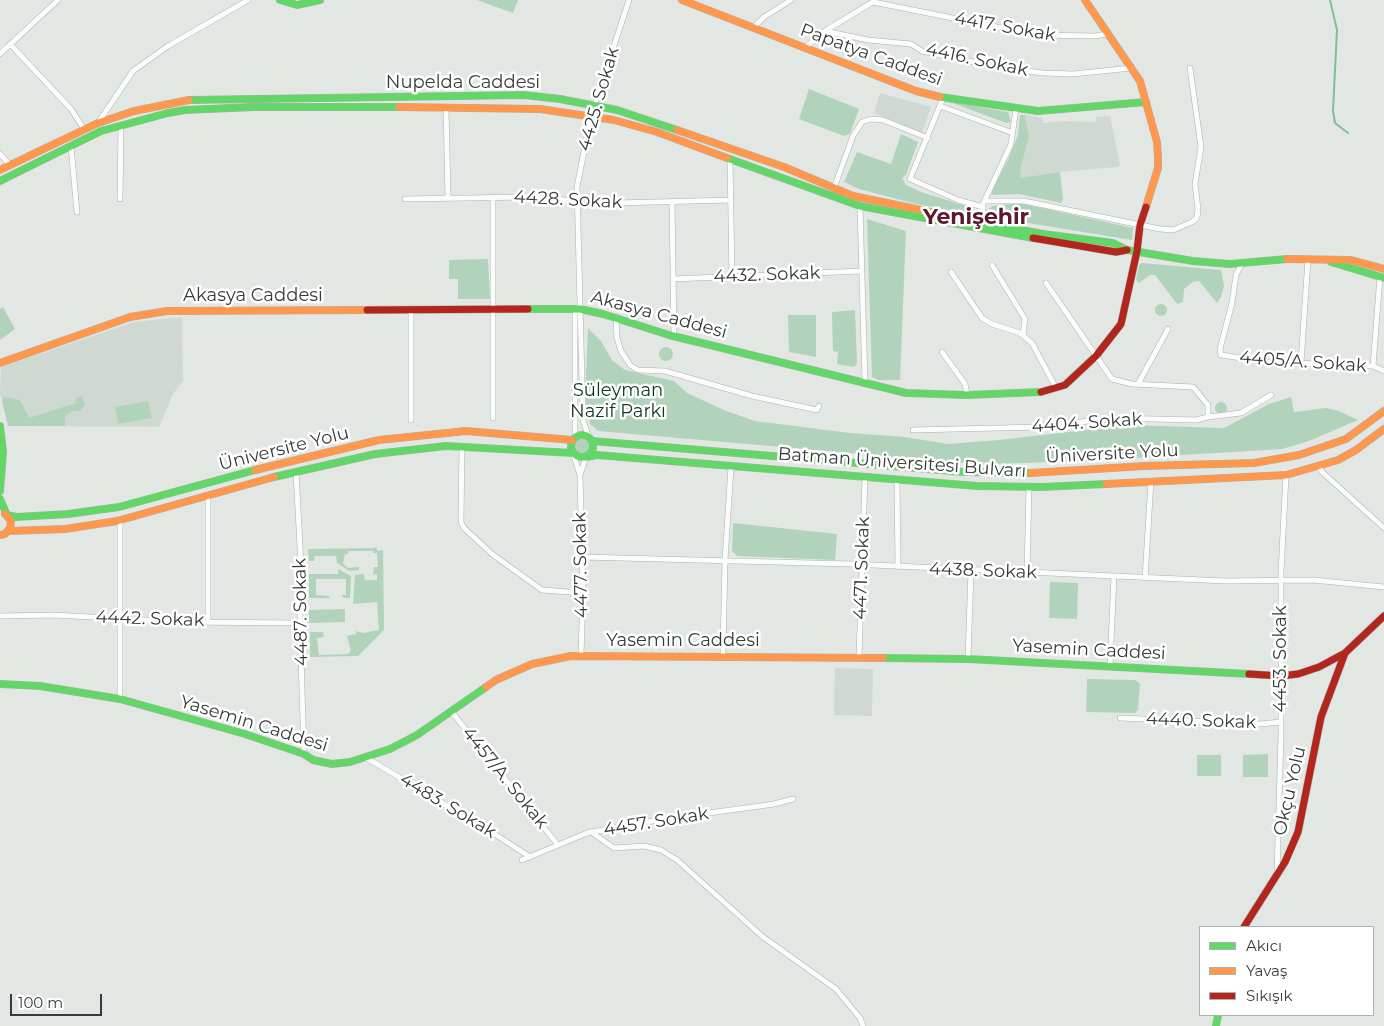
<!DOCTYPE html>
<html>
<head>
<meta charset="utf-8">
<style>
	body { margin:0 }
	#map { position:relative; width:1384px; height:1026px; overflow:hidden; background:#e2e7e4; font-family:Montserrat,sans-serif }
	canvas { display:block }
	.legend { position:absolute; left:1199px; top:926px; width:175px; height:90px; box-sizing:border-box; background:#fff; border:1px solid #afb1b0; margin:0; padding:6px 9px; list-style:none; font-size:15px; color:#383b39 }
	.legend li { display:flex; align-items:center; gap:10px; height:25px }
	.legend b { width:25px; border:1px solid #afb1b0 }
	.scale { position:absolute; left:10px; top:994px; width:92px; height:22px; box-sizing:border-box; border:2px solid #383b39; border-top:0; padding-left:6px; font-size:15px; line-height:18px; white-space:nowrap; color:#383b39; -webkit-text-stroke:4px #fff; paint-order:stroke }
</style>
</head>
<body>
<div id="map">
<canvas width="1384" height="1026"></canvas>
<ul class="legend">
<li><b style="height:6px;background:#63d668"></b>Akıcı</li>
<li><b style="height:6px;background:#ff974d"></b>Yavaş</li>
<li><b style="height:6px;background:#b3261e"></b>Sıkışık</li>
</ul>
<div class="scale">100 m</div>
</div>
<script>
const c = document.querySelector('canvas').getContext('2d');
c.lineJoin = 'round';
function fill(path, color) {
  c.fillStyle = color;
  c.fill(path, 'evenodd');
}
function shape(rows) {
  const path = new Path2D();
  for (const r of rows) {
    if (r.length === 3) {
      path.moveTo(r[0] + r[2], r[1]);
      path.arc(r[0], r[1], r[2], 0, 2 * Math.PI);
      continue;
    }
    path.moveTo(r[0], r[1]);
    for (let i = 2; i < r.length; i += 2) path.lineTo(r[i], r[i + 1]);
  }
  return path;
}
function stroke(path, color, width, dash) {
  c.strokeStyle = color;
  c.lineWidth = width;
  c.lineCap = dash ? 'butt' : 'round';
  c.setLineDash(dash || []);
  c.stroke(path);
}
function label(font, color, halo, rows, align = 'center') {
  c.font = font + ' Montserrat,sans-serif';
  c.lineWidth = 5;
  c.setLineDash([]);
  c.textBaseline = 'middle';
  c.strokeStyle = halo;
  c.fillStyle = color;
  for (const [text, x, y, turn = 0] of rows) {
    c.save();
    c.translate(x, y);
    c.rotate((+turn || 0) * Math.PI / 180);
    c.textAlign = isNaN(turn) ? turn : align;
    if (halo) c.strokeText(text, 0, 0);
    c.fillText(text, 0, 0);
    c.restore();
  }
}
fill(shape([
	[880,93,931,107,922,133,874,113],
	[1025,115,1042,118,1043,123,1066,121,1096,122,1096,117,1110,116,1120,165,1117,167,1069,171,1020,178,1021,167,1029,137],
	[182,317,183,381,173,394,159,427,8,426,0,393,1,367,134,322],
	[835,668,873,669,872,716,834,715]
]), '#cfd9d2');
fill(shape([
	[477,0,518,0,513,13],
	[809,89,859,109,850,134,844,136,799,119],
	[950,102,1008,112,1011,122,1006,123],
	[1020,115,1025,115,1029,137,1021,167,1020,178,1060,172,1063,199,1061,203,1019,194,993,195,991,191,1008,160,1018,135],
	[901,134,918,142,906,175,902,178,906,185,921,192,972,208,970,214,916,204,859,189,844,182,857,152,891,164],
	[1019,203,1133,228,1132,240,986,216,988,210,992,206],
	[867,219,906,231,900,380,878,380,872,377],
	[488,259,490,299,458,299,458,279,449,279,449,260],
	[1142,263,1221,270,1224,286,1221,297,1217,303,1199,281,1193,282,1184,289,1183,302,1177,304,1155,275,1150,275,1139,283,1136,280,1139,265],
	[1161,310,6],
	[3,307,15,329,0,340,0,309],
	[855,310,857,364,854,367,837,364,838,352,833,351,832,312],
	[788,315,816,315,816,357,789,352],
	[588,328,601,341,612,360,625,370,674,381,687,393,726,411,755,421,850,433,905,437,948,444,999,440,1128,425,1224,428,1269,404,1291,397,1294,412,1326,408,1339,411,1358,420,1309,441,1282,449,1100,460,996,464,966,463,598,431,590,424,585,398],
	[666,354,7],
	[82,396,85,406,79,411,73,411,65,417,65,426,8,426,2,400,4,397,20,400,29,418,76,403,75,399],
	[148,401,152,418,118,424,115,407],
	[1221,408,6],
	[581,447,9],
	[733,523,837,534,835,560,737,556,732,551],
	[377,548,377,551,383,550,384,630,358,656,310,657,310,632,323,632,324,637,317,638,319,655,348,654,351,651,347,636,356,634,356,631,363,633,379,630,377,602,353,604,355,575,364,574,365,580,377,580,377,574,373,575,374,567,378,567,377,553,373,553,373,551,348,551,348,554,345,554,343,564,348,568,359,567,359,570,349,571,337,563,336,556,315,556,314,561,309,561,308,549],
	[338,569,351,576,350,598,343,598,342,595,346,595,346,579,316,579,316,595,330,596,329,598,309,598,309,574,338,574],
	[1050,582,1078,583,1077,619,1049,618],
	[345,609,345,622,309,623,309,610],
	[1087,679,1136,680,1140,684,1138,710,1135,713,1086,712],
	[1268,754,1268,777,1243,777,1243,755],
	[1197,755,1221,755,1221,776,1197,776]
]), '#b2d3bb');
stroke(shape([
	[1330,0,1337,30,1333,111,1335,123,1348,133]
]), '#7fbf95', 2);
const street = shape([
	[873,2,1037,35,1093,36,1109,34],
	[753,28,764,17,791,0],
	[825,31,868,40,911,44,922,51,1002,68,1043,73,1073,74,1132,68],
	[10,44,71,109,84,129],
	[806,47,825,31,876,0],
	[0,54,58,0],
	[943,98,910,179,958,200,983,207],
	[940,106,1013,133],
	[446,107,448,198],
	[98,123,133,71,168,46,248,0],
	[71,146,77,212],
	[0,154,10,165],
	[730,159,732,276],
	[834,188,853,136,862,122,871,119,883,120,928,138],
	[493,197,493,418],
	[120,199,121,126],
	[405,199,527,197,560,199,577,204,731,200],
	[672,201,674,336],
	[985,201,1024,201,1160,229,1173,230,1192,222,1197,218,1198,209,1195,184,1201,147,1190,68],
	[860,206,865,383],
	[982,224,983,204,1011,144,1016,108],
	[1242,263,1236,275,1232,303,1220,349,1221,355,1267,362,1373,366,1384,371],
	[992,265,1025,319,1023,335],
	[951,272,982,318,992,324,1020,333,1032,343,1056,388],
	[673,279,861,271],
	[575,309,575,437],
	[616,319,617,338,621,351,630,365,638,370,665,371,752,396,817,410,819,406],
	[942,352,965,384,967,395],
	[1301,363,1308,259],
	[1373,366,1380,277],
	[1138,384,1168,329],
	[1208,417,1241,413,1271,395],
	[411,420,411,309],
	[913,430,1041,427,1113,418,1196,420,1208,417,1208,405,1193,387,1132,384,1112,379,1046,283],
	[589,438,583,420,577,187,591,116,629,0],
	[462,446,461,522,464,528,492,554,542,590,583,593],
	[573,453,580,475,586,457],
	[1319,466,1321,471,1384,528],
	[296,472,301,565,300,623,304,754],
	[580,475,583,593,581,655],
	[897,480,898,567],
	[120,519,120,699],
	[582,557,851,564,1225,581,1313,580,1384,587],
	[1027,572,1029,487],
	[1145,578,1151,481],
	[0,616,54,615,180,622,300,623],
	[208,622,208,496],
	[723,655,725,560,731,467],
	[859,657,865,478],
	[968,659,971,570],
	[1110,665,1114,576],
	[451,711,558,845],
	[1120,718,1260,724,1281,722],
	[365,757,493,833,530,857],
	[591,832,614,848,644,846,661,850,677,860,763,937,836,989,860,1018,863,1026],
	[522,860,587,833,658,820,774,804,793,799],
	[1277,874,1281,736,1281,572,1286,475]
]);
const fast = shape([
	[280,0,297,5,320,0],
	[940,97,1038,111,1146,102],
	[189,100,524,95,560,99,617,110,677,130],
	[727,158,860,206,1033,238],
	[0,181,101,131,168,113,185,110,254,107,399,107],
	[979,222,1043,234,1113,243,1127,250,1193,261,1230,264,1287,259],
	[1331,262,1384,278],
	[528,309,580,309,603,314,669,335,906,393,967,395,1041,392],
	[0,426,3,452,0,491],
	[582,446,11],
	[592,441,964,472,1031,473],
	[586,457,597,455,977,486,1042,487,1106,484],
	[274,477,375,454,446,446,573,453],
	[0,499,7,515,16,517,68,514,119,507,255,470],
	[883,658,968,659,1249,674],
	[0,684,40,686,120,699,245,734,304,754,313,760,332,764,350,762,390,749,417,735,486,687],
	[1216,1026,1218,1015]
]);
const slow = shape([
	[682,0,916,91,940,97],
	[1085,0,1140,81,1157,142,1158,157,1158,168,1146,207],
	[399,107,540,109,614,120,657,132,727,158],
	[677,130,784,167,853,196,979,222],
	[0,170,98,123,134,111,189,100],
	[1287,259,1351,260,1384,269],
	[0,363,130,317,167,311,367,310],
	[255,470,379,440,466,431,572,440],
	[1031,473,1144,466,1254,463,1299,455,1346,439,1384,411],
	[1106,484,1286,475,1338,460,1356,450,1384,429],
	[8,531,65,529,117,521,274,477],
	[0,535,5,534,10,528,11,521,5,514],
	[486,687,496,680,532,664,571,656,883,658]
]);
const jam = shape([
	[1033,238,1116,252,1127,250],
	[367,310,528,309],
	[1041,392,1065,385,1096,356,1121,324,1137,251,1140,225,1146,207],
	[1249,674,1281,676,1298,674,1319,667,1345,653,1384,616],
	[1244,927,1285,862,1298,832,1321,717,1345,653]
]);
stroke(street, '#adb1ae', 6);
stroke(fast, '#adb1ae', 8);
stroke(slow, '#adb1ae', 8);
stroke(jam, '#adb1ae', 8);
stroke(street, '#fbfbfb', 5);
stroke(fast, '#63d668', 7);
stroke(slow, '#ff974d', 7);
stroke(jam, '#b3261e', 7);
label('18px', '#383b39', '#fff', [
	["4417. Sokak",1005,27,10],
	["Papatya Caddesi",871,55,20],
	["4416. Sokak",977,60,12],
	["Nupelda Caddesi",463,83],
	["4425. Sokak",599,99,-74],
	["4428. Sokak",568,200,3],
	["4432. Sokak",767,275,-2],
	["Akasya Caddesi",253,296],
	["Akasya Caddesi",659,315,15],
	["4405/A. Sokak",1303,362,4],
	["4404. Sokak",1087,423,-4],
	["Üniversite Yolu",284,449,-14],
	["Üniversite Yolu",1112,454,-3],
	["Batman Üniversitesi Bulvarı",902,463,4],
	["4477. Sokak",581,565,-91],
	["4471. Sokak",862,568,-88],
	["4438. Sokak",983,571,2],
	["4487. Sokak",301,612,-91],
	["4442. Sokak",150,619,2],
	["Yasemin Caddesi",683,641],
	["Yasemin Caddesi",1089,650,3],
	["4453. Sokak",1281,659,-90],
	["4440. Sokak",1201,721,2],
	["Yasemin Caddesi",254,724,17],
	["4457/A. Sokak",505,778,51],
	["Okçu Yolu",1290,791,-77],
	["4483. Sokak",448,806,31],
	["4457. Sokak",656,822,-9]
]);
label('18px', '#10361e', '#fff', [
	["Süleyman",618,391],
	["Nazif Parkı",618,412]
]);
label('bold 22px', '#5c182f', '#fff', [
	["Yenişehir",976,218]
]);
</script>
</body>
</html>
